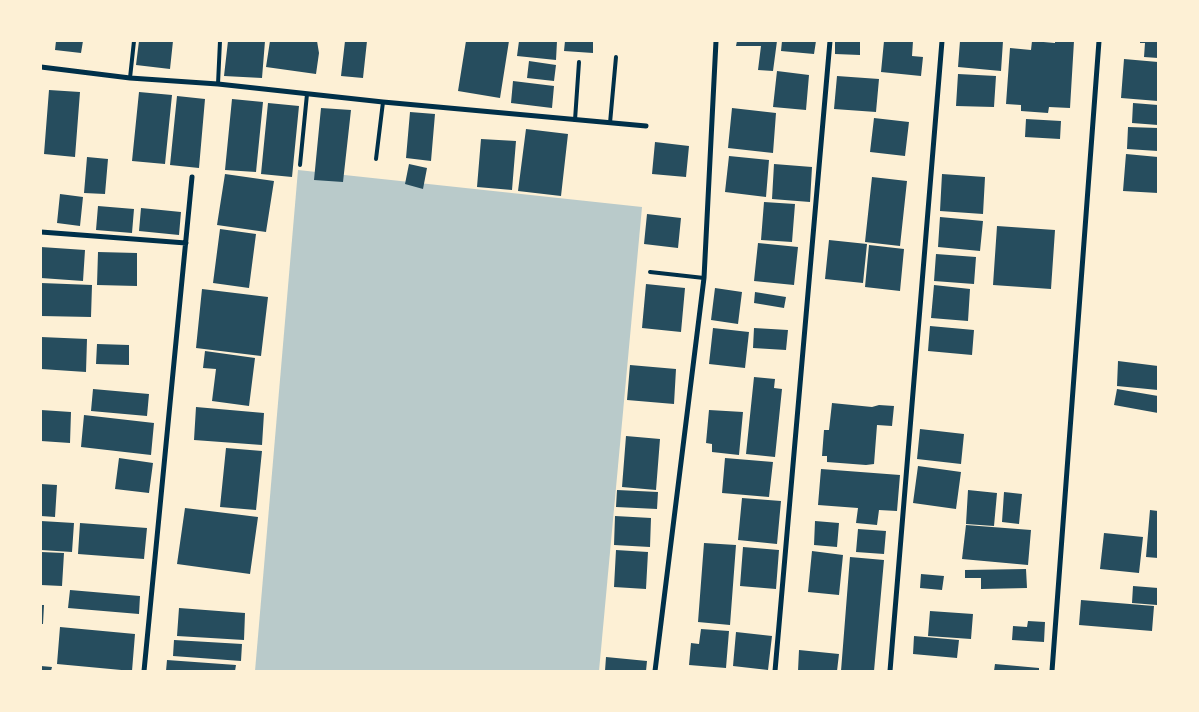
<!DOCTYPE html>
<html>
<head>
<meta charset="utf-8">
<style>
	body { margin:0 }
	#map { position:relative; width:1199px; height:712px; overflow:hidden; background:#fdf0d5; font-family:Lora,serif }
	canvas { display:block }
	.frame { position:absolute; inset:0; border:42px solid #fdf0d5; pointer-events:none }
</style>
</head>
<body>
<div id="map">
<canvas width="1199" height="712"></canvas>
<div class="frame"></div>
</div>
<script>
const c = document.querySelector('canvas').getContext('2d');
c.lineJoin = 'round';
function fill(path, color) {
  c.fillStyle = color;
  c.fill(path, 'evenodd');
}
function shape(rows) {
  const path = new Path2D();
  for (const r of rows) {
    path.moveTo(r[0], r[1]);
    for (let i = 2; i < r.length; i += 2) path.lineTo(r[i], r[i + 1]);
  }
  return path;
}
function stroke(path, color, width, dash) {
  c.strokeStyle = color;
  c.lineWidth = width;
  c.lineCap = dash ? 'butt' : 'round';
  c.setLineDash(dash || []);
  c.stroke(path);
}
fill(shape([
	[298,170,642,207,599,671,255,671]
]), '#b9caca');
fill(shape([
	[56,41,83,41,81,53,55,50],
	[139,41,173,41,170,69,136,65],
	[228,41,265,41,262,78,224,76],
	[270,41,317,41,319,53,316,74,266,67],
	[345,41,367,41,363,78,341,76],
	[466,41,509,41,500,98,458,91],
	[519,41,557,41,556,60,517,56],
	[565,41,593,41,593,53,564,51],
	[737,41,777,41,773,71,758,70,761,46,736,46],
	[782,41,816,41,814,54,781,51],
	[835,41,860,41,860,55,835,54],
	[884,41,913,41,912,56,923,57,921,76,881,72],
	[960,41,1003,41,1001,71,958,67],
	[1032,41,1055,43,1055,41,1074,41,1070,108,1049,107,1048,113,1021,111,1021,105,1006,104,1010,48,1031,50],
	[1140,41,1158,41,1158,58,1144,57,1145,43,1140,43],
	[1124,59,1158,62,1158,101,1121,98],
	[529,61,556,65,554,81,527,78],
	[777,71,809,75,806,110,773,107],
	[958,74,996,76,994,107,956,106],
	[837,76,879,79,876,112,834,109],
	[513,81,554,86,552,108,511,103],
	[49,90,80,92,75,157,44,154],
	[139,92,172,95,165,164,132,161],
	[177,96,205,99,199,168,170,165],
	[232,99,263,102,256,172,225,170],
	[268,103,299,106,292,177,261,174],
	[1133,103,1158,105,1158,125,1132,123],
	[321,108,351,110,343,182,314,180],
	[732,108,776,113,773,153,728,148],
	[410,112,435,114,431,161,406,158],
	[874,118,909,122,905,156,870,152],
	[1026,119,1061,121,1060,139,1025,137],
	[1128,127,1158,128,1158,151,1127,149],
	[526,129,568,134,561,196,518,191],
	[481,139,516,141,512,190,477,187],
	[655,142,689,146,686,177,652,174],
	[1126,154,1158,157,1158,193,1123,191],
	[729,156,769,160,766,197,725,192],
	[87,157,108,159,105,194,84,193],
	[409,164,427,168,423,189,405,184],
	[774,164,812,167,810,202,772,199],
	[225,174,274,181,266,232,217,225],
	[942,174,985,177,983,214,940,211],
	[872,177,907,181,900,246,865,242],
	[60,194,83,197,80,226,57,223],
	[764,202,795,204,792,242,761,240],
	[98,206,134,209,132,233,96,230],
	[141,208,181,212,179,235,139,231],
	[647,214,681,218,678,248,644,244],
	[940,217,983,221,980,251,938,247],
	[997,226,1055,230,1051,289,993,285],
	[220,229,256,234,249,288,213,283],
	[829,240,867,244,863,283,825,279],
	[758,243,798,247,794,285,754,281],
	[869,245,904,249,900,291,865,287],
	[41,247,85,250,83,281,41,278],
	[98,252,137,253,137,286,97,285],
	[936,254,976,257,974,284,934,281],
	[41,283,92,285,91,317,41,316],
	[646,284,685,288,681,332,642,328],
	[934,285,970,289,968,321,931,318],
	[715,288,742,292,738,324,711,320],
	[202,289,268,297,261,356,196,348],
	[755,292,786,297,784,308,754,303],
	[930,326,974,330,972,355,928,351],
	[713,328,749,332,745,368,709,364],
	[754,328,788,330,786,350,753,348],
	[41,337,87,339,86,372,41,369],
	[97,344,129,345,129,365,96,364],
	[205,351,255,358,249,406,212,401,216,369,203,368],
	[1118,361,1158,366,1158,390,1117,386],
	[630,365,676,369,674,404,627,400],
	[754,377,775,379,774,388,782,389,775,457,746,454],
	[93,389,149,394,147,416,91,411],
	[1117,389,1158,396,1158,413,1114,405],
	[832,403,872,407,879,405,894,406,892,426,877,425,874,464,866,465,827,462,827,456,822,456,824,430,829,430],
	[196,407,264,413,262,445,194,440],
	[41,410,71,412,70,443,41,441],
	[709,410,743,412,739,455,712,452,712,444,706,443],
	[84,415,154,423,151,455,81,447],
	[920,429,964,434,961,464,917,459],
	[626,436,660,439,656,490,622,487],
	[226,448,262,451,256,510,220,507],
	[119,458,153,463,149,493,115,489],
	[725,458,773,462,769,497,722,493],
	[918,466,961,472,956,509,913,503],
	[821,469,900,475,897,511,879,510,877,525,856,523,858,508,818,505],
	[41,484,57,485,55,517,41,516],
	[617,490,658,492,657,509,616,507],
	[968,490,997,493,994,526,966,524],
	[1004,492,1022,494,1019,524,1002,522],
	[742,498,781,501,777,544,738,540],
	[185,508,258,517,250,574,177,564],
	[1150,510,1158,511,1158,558,1146,557],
	[615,516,651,518,650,547,614,545],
	[41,521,74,523,72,552,41,550],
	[815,521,839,523,837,547,814,545],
	[80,523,147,528,144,559,78,554],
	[966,525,1031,530,1028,565,962,559],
	[858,529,886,531,884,554,856,552],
	[1104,533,1143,537,1139,573,1100,569],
	[704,543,736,545,730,625,698,622],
	[743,547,779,550,776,589,740,586],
	[616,550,648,552,646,589,614,587],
	[812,551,843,555,839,595,808,592],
	[41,552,64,553,62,586,41,585],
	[850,557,884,560,874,671,841,671],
	[1026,569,1027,588,981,589,981,578,965,578,965,570],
	[921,574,944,576,942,590,920,588],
	[1133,586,1158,588,1157,605,1132,603],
	[70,590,140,596,139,614,68,608],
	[1081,600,1154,606,1152,631,1079,625],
	[41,605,44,605,43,624,41,624],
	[179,608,245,613,244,640,177,636],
	[930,611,973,614,971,639,928,636],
	[1028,621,1045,622,1044,642,1012,640,1013,626,1027,627],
	[60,627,135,634,132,671,57,664],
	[701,629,729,631,726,668,689,665,691,643,699,644],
	[736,632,772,636,768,670,733,666],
	[914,636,959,640,957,658,913,654],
	[174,640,242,644,241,661,173,656],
	[799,650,839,654,837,671,798,671],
	[606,657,647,661,646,671,605,671],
	[167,660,236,665,235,671,166,671],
	[995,664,1039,668,1039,671,994,671],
	[41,666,52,667,51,671,41,671]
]), '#264d5e');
stroke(shape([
	[130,78,134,41],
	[218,84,220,41],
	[575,120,579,62],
	[610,123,616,57],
	[376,159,383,102],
	[300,165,307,94],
	[650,272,704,278]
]), '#003049', 4);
stroke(shape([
	[41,67,130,78,218,84,383,102,646,126],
	[41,232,186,243],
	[144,671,192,177],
	[655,671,704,278,716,41],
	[775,671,830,41],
	[890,671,942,41],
	[1052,671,1099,41]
]), '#003049', 5);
</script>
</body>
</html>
